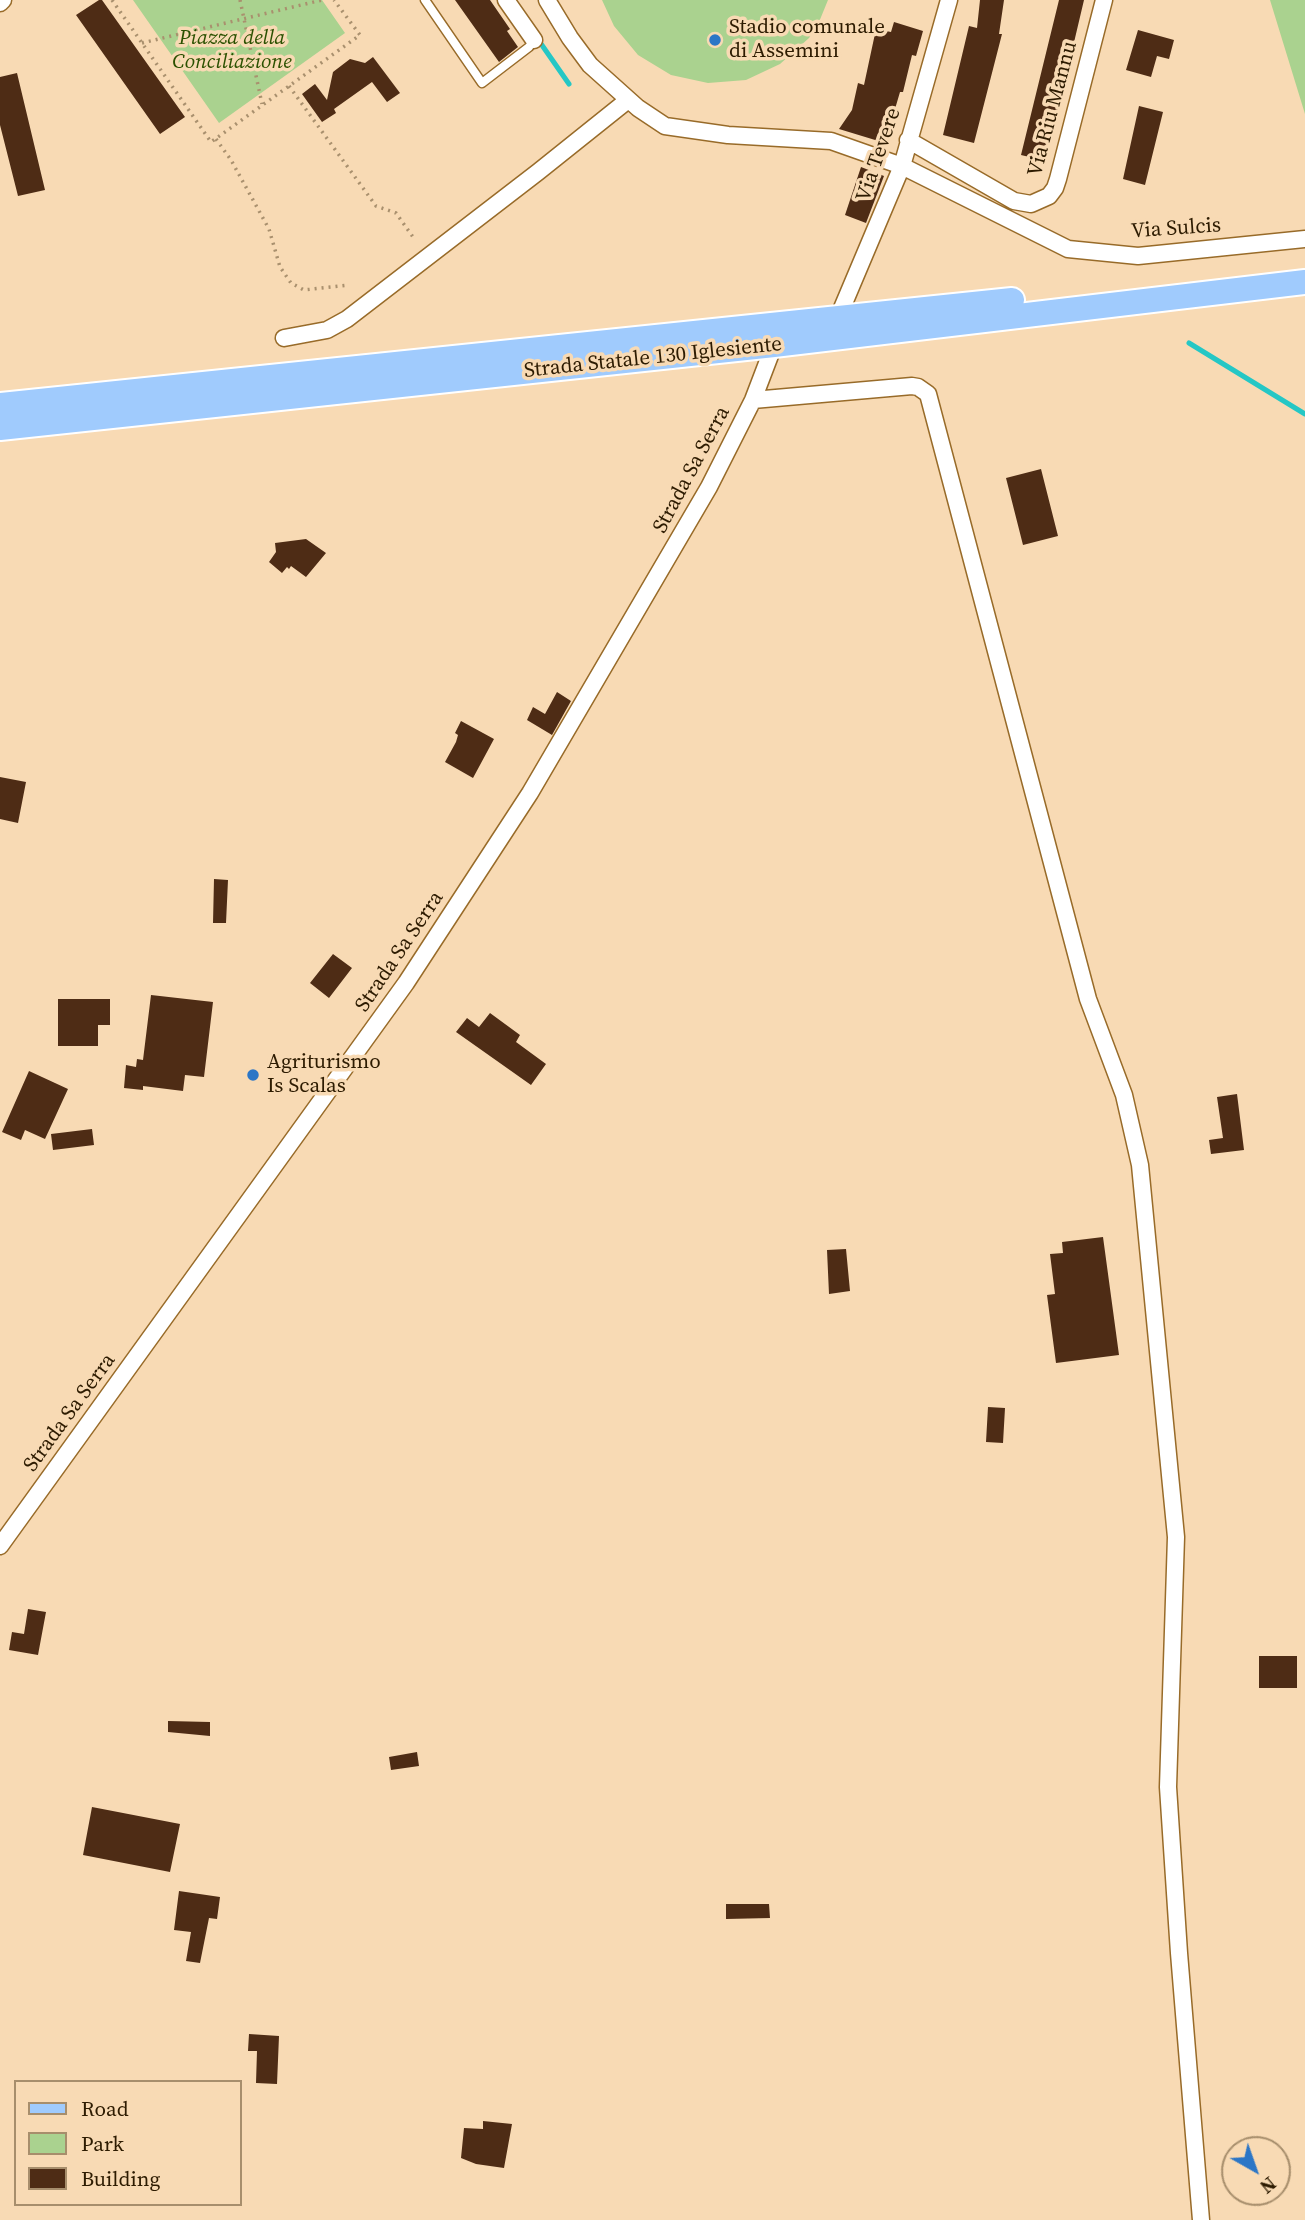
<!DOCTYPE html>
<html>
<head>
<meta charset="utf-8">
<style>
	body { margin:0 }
	#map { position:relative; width:1305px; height:2220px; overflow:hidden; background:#f8dab4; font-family:"Source Serif 4",serif }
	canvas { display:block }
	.legend { position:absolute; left:14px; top:2080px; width:228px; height:126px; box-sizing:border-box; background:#f8dab4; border:2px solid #a78e6c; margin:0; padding:9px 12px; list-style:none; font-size:21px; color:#2d1b01 }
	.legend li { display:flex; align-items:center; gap:14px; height:35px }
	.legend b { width:35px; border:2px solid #a78e6c }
	.north { position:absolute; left:1221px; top:2136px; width:70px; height:70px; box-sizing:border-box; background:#f8dab4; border:2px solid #a78e6c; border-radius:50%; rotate:140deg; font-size:19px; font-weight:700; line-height:28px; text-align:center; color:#2d1b01 }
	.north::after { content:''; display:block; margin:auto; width:24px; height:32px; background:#2c76c6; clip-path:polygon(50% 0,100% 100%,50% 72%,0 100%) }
</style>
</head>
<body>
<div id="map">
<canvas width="1305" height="2220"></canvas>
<ul class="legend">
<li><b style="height:9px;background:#a0cbfd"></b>Road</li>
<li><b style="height:19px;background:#aad28f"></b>Park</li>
<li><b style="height:19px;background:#4e2c15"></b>Building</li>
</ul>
<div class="north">N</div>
</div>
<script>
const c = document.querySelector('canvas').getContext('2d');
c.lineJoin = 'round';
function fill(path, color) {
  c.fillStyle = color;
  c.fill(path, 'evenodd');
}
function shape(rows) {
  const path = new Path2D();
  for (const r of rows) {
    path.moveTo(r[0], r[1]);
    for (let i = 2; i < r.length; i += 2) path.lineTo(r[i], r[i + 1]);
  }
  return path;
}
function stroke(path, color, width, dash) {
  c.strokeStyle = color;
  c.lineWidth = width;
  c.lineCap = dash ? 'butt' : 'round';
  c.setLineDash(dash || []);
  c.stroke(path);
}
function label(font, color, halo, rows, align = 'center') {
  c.font = font + ' "Source Serif 4",serif';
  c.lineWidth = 7;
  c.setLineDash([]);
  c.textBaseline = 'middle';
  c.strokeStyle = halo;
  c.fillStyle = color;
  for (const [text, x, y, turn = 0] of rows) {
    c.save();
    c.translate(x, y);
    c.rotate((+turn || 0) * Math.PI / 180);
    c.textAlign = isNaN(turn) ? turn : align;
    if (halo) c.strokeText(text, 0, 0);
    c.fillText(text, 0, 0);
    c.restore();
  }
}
fill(shape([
	[133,0,322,0,345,33,219,123],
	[602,0,828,0,819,22,809,38,780,64,746,80,708,83,671,75,638,55,614,26],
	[1270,0,1305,0,1305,114]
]), '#aad28f');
stroke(shape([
	[537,38,569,84],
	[1189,343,1305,414]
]), '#25c7c5', 5);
fill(shape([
	[99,0,102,0,185,117,160,134,76,15],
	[455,0,490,0,510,29,507,31,518,47,499,62],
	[980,0,1004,0,999,34,1002,34,974,143,943,135,969,26,977,28],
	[1059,0,1084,0,1046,161,1021,155],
	[894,22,923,31,916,56,912,55,903,92,900,92,885,143,839,129,852,110,858,83,864,85,876,29,891,32],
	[1138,30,1174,40,1169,59,1157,56,1151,77,1126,70],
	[373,57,400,93,387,102,372,82,334,109,336,113,322,122,302,94,315,84,327,100,333,72,350,59,365,63],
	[17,73,45,190,18,196,0,125,0,77],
	[1139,106,1163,112,1145,185,1123,179],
	[861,167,884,176,866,223,845,215],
	[1041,469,1058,536,1023,545,1006,478],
	[306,539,326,553,306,577,291,566,289,569,287,567,282,573,269,562,276,552,275,543],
	[557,692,571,701,552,735,527,720,533,707,545,714],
	[461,721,494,739,473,778,445,762,456,742,458,735,455,733],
	[0,777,26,782,18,823,0,819],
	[214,879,228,880,226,923,213,923],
	[333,954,352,968,329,998,310,983],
	[151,995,213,1002,204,1077,185,1075,183,1091,143,1086,143,1090,124,1088,126,1065,136,1067,137,1059,143,1060],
	[58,999,110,999,110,1025,98,1025,98,1046,58,1046],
	[490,1013,520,1035,516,1042,546,1064,531,1085,456,1032,467,1018,479,1027],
	[29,1071,68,1089,45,1139,25,1130,21,1140,2,1132],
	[1237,1094,1244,1150,1211,1154,1209,1140,1223,1138,1217,1097],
	[92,1129,94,1145,53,1150,51,1134],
	[1103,1237,1119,1355,1056,1363,1047,1295,1055,1294,1050,1254,1063,1253,1062,1242],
	[846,1249,850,1291,829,1294,827,1250],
	[988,1407,1005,1408,1003,1443,986,1442],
	[28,1609,46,1612,38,1655,9,1650,12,1632,24,1634],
	[1259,1656,1297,1656,1297,1688,1259,1688],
	[168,1721,210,1722,210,1736,168,1732],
	[417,1752,419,1766,391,1770,389,1757],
	[92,1807,180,1824,170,1872,83,1855],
	[179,1891,220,1897,217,1919,209,1918,200,1963,186,1961,191,1932,174,1930],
	[726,1904,769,1904,770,1918,726,1919],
	[249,2034,279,2036,277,2084,256,2083,257,2051,248,2051],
	[483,2121,512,2124,504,2168,476,2164,461,2158,464,2128,483,2129]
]), '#4e2c15');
const service = shape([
	[425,0,482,83,529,47,534,40]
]);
const minor = shape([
	[506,0,534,40],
	[547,0,570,38,590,65,638,108,665,126,728,135,831,141,902,166,1068,249,1138,256,1305,239],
	[0,3,3,0],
	[908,140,1014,201,1031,204,1049,196,1055,188,1058,179,1104,0],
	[837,320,902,166,949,0],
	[284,338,327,330,347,319,538,172,628,100],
	[753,400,912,386,918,387,928,394,1088,999,1124,1095,1140,1165,1176,1537,1168,1787,1179,1953,1201,2220],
	[0,1546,406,983,530,793,709,487,753,400,774,345]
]);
const primary = shape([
	[0,405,1012,300],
	[0,428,774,345,1305,282]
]);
stroke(service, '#986b29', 11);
stroke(minor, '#986b29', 19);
stroke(primary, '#fff', 28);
stroke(shape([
	[112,0,211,142,360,35,334,0],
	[240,0,262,104],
	[142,43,322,0],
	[289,86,376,206,396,213,413,237],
	[216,139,231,160,269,229,280,267,291,283,304,290,349,285]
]), '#a9906e', 3.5, [2, 5]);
stroke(service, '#fff', 8);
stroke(minor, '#fff', 16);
stroke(primary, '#a0cbfd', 24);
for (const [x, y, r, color] of [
	[715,40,7,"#2c76c6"],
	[253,1075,7,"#2c76c6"]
]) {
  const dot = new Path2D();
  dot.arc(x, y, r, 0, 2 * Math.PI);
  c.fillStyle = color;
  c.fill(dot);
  stroke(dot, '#f8dab4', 2.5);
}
label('21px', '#2d1b01', '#f8dab4', [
	["Stadio comunale",729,28],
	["di Assemini",729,52],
	["Agriturismo",267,1063],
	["Is Scalas",267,1087]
], 'left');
label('italic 21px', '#2b5101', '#f8dab4', [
	["Piazza della",232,39],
	["Conciliazione",232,63]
]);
label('21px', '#2d1b01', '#f8dab4', [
	["Via Riu Mannu",1053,109,-75],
	["Via Tevere",879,155,-71],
	["Via Sulcis",1176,229,-4],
	["Strada Statale 130 Iglesiente",653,358,-6],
	["Strada Sa Serra",692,470,-62],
	["Strada Sa Serra",400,952,-56],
	["Strada Sa Serra",70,1413,-54]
]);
</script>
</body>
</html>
